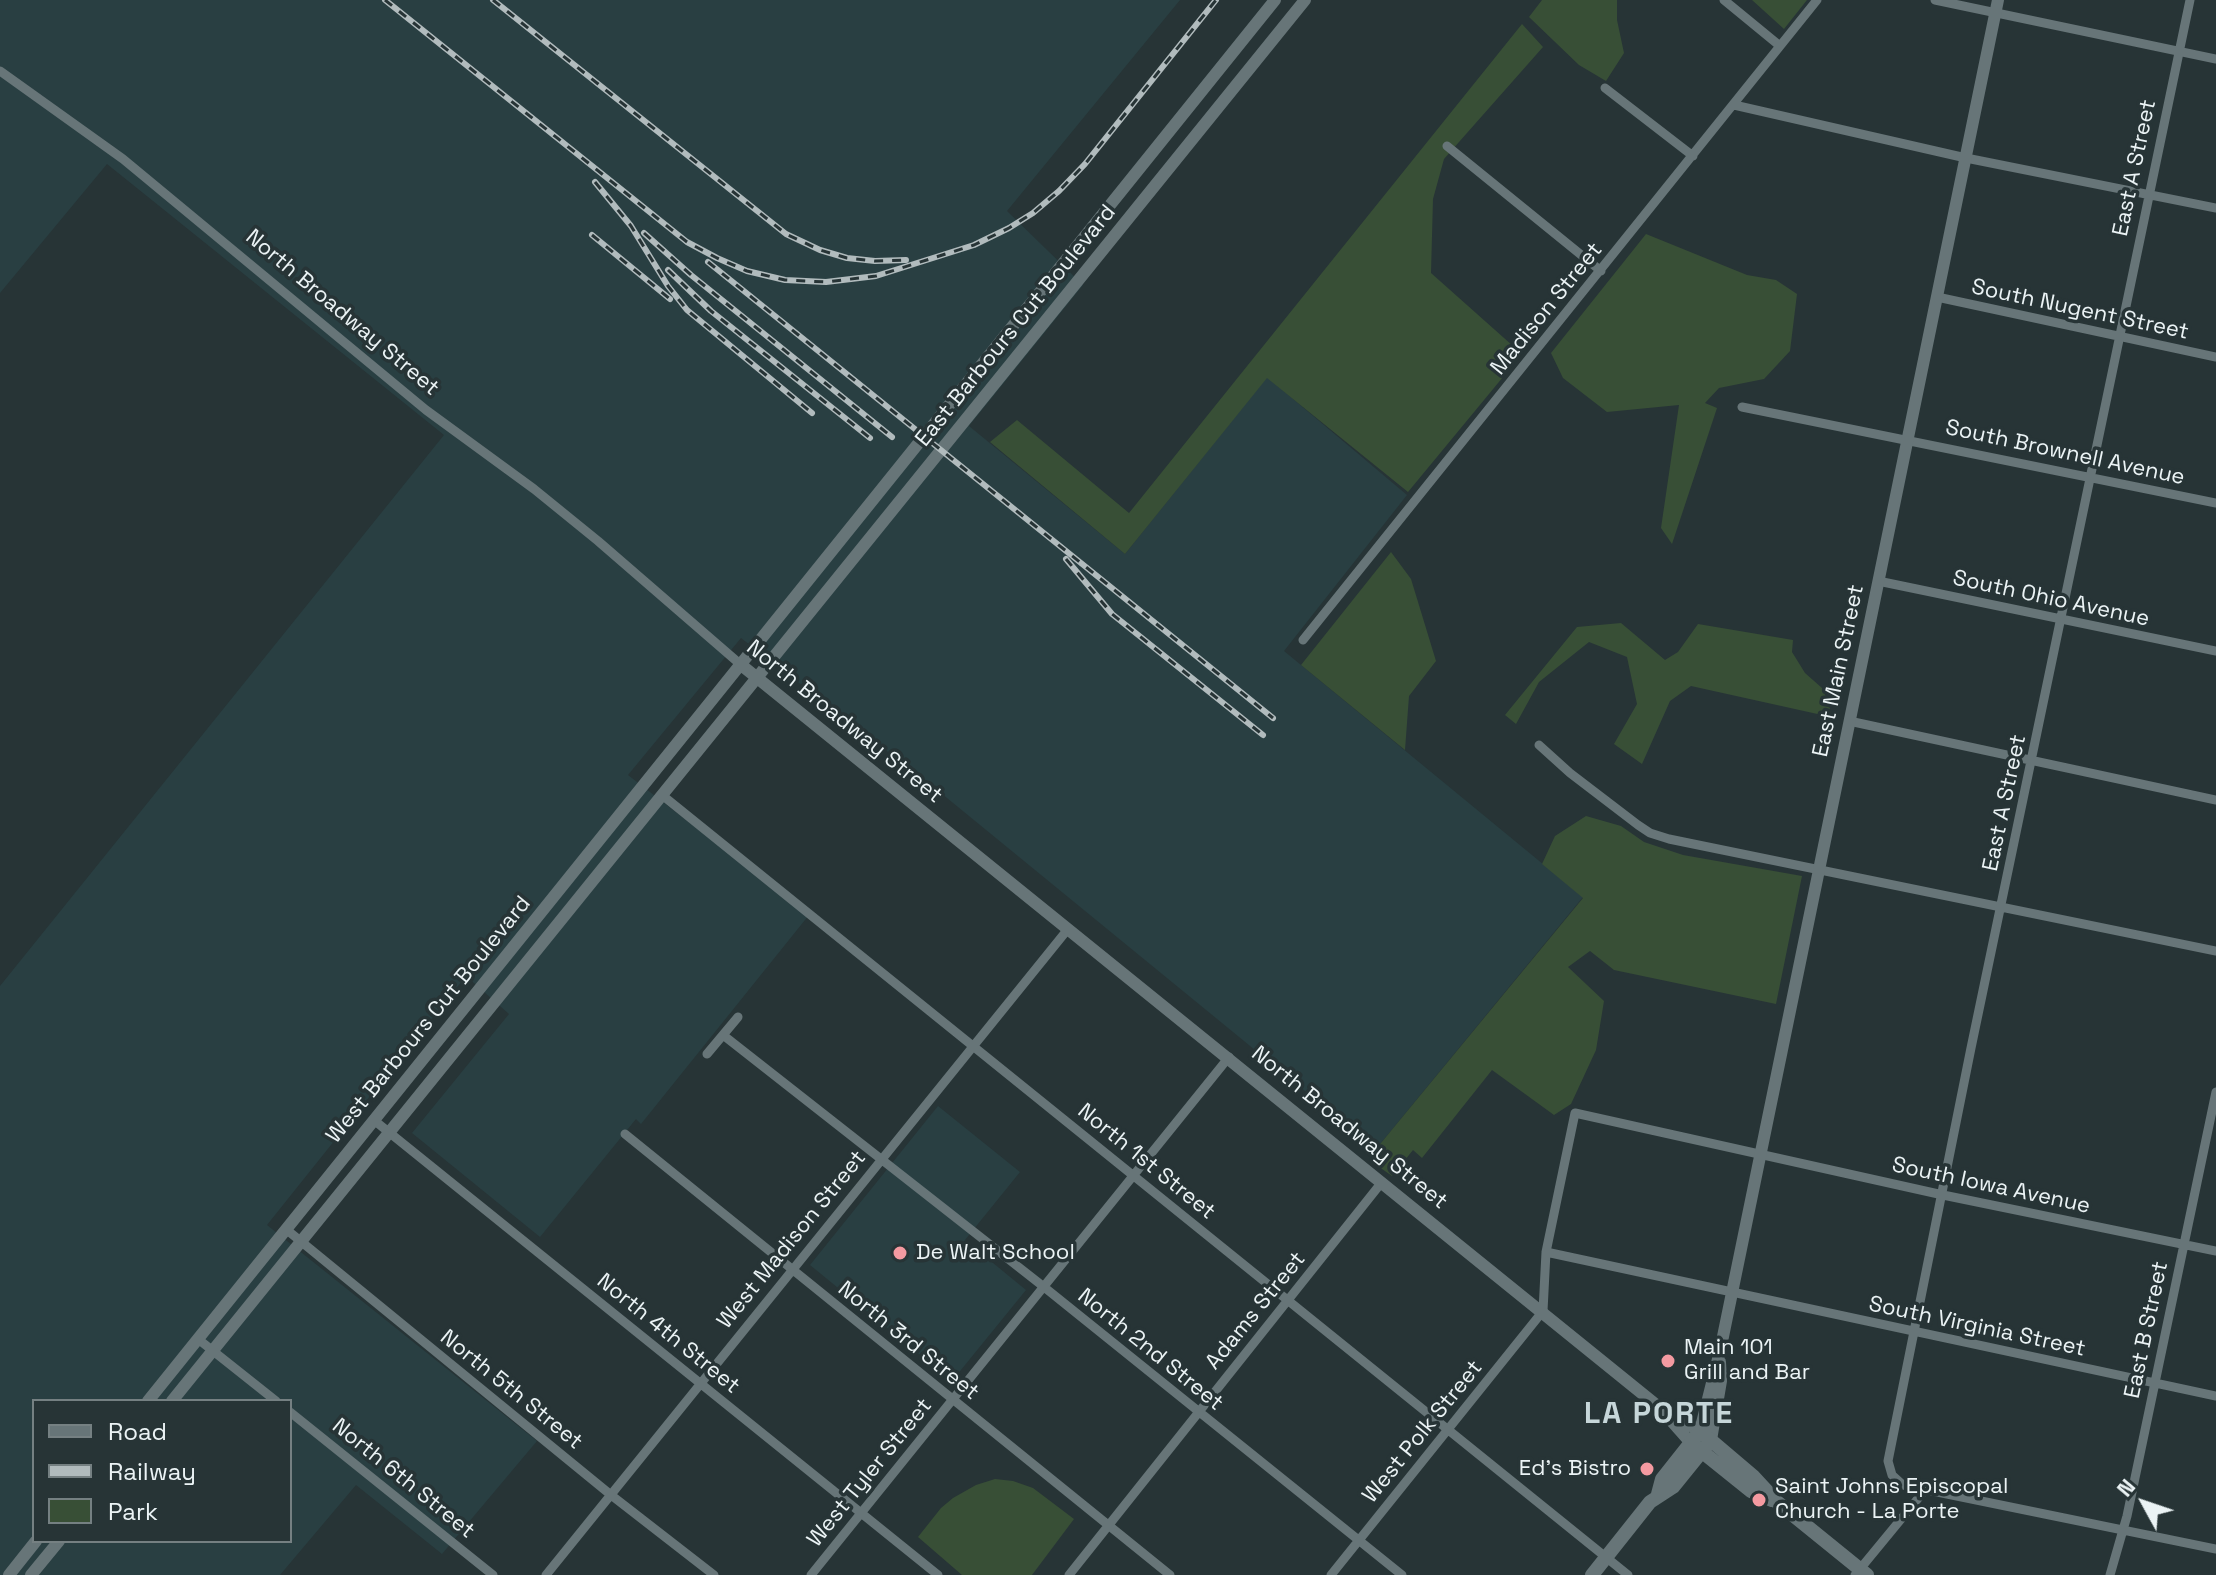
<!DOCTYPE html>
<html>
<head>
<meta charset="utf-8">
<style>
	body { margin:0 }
	#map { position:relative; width:2216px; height:1575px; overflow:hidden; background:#273436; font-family:"Space Grotesk",sans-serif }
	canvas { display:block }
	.legend { position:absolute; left:32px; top:1399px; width:260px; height:144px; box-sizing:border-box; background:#273436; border:2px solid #758082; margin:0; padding:10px 14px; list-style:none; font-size:24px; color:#ebf3f5 }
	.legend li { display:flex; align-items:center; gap:16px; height:40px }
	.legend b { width:40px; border:2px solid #758082 }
	.north { position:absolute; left:2104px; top:1463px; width:80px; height:80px; -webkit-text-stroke:6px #273436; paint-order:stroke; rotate:310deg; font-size:22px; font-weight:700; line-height:32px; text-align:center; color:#ebf3f5 }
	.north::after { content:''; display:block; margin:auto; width:28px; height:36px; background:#ebf3f5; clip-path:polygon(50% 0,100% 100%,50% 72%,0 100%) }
</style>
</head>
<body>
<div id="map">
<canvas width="2216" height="1575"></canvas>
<ul class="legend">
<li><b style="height:10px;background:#677578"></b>Road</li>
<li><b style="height:10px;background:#b1bbbd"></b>Railway</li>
<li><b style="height:22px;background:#384f36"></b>Park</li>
</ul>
<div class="north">N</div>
</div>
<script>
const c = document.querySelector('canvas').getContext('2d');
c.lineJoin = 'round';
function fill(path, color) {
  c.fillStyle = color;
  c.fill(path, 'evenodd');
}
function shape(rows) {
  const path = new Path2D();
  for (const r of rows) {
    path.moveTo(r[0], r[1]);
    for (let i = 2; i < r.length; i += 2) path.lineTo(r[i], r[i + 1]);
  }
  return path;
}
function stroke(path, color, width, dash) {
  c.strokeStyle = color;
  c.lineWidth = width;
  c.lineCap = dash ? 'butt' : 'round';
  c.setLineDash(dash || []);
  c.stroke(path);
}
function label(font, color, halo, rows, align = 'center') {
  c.font = font + ' "Space Grotesk",sans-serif';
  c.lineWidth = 7;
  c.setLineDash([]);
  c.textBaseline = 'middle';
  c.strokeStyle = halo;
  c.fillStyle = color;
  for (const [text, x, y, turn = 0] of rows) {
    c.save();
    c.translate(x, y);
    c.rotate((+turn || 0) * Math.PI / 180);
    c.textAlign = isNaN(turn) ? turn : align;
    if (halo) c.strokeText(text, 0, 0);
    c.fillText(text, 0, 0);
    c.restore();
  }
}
fill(shape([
	[0,0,1180,0,1007,211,1083,285,969,426,1125,554,1267,377,1407,495,1284,651,1583,897,1376,1149,936,789,741,638,628,775,809,915,641,1124,636,1119,540,1237,412,1133,509,1014,466,976,267,1225,537,1441,442,1554,356,1485,280,1575,0,1575,0,986,444,435,107,164,0,293],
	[34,1401,290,1401,290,1541,34,1541],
	[938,1106,1020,1172,965,1240,1026,1290,952,1381,810,1265]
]), '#293f42');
fill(shape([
	[1542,0,1617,0,1617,20,1624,53,1606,81,1579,65,1529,17],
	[1752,0,1807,0,1784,29],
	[1522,24,1543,47,1444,159,1433,199,1431,273,1522,354,1408,492,1267,378,1125,554,990,442,1017,420,1129,513],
	[1646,234,1747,275,1776,280,1797,294,1790,351,1764,379,1719,388,1705,403,1717,408,1672,544,1661,528,1679,405,1607,412,1563,378,1551,353],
	[1391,552,1411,579,1436,661,1409,696,1405,750,1301,665],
	[1621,623,1665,660,1678,652,1698,624,1793,640,1792,652,1805,673,1822,688,1829,703,1831,717,1691,686,1670,701,1642,764,1614,744,1637,704,1627,657,1589,642,1539,682,1516,724,1505,715,1577,627],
	[1586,816,1621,826,1644,842,1683,855,1802,876,1776,1004,1614,970,1590,951,1568,967,1604,1001,1596,1050,1571,1104,1554,1115,1492,1070,1422,1158,1413,1150,1392,1176,1375,1164,1376,1149,1583,898,1542,864,1555,836],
	[995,1479,1013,1481,1033,1488,1074,1519,1032,1575,962,1575,918,1537,941,1508,953,1498,976,1485]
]), '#384f36');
stroke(shape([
	[1724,0,1780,46],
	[1935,0,2216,59],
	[2190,0,1971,1048,1888,1461,1892,1475,1903,1485,2216,1549],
	[0,71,123,159,426,410,534,489,598,541,740,664],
	[1605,88,1693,156],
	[1734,105,1966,158,2216,208],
	[1447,146,1601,271],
	[1937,297,2216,357],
	[1742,407,2216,503],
	[1878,581,2216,651],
	[1303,640,1817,0],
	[1849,721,2216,800],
	[1539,745,1570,773,1638,825,1650,833,1669,839,2216,951],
	[662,795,1628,1575],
	[723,1035,1044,1287,1402,1575],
	[707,1054,738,1017],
	[375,1121,938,1575],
	[625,1134,1170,1575],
	[287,1230,611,1495,714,1575],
	[1546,1252,2216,1396],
	[198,1339,276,1401],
	[290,1412,493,1575],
	[546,1575,1068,929],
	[811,1575,1229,1057],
	[1069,1575,1382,1182],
	[1331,1575,1543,1311,1546,1252,1575,1113,1943,1195,2216,1251],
	[1855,1575,1925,1490],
	[2110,1575,2127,1516,2216,1092]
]), '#677578', 9);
stroke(shape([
	[740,664,1660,1408,1700,1431,1720,1351,1998,0],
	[148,1401,1275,0],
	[172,1401,1305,0],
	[1668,1417,1691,1443],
	[1711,1440,1721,1381,1720,1362],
	[9,1575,36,1541],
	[31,1575,59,1541]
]), '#677578', 12);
stroke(shape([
	[1695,1446,1751,1491,1772,1500],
	[1658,1494,1662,1479,1700,1431,1753,1476,1777,1502,1867,1575],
	[1592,1575,1650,1502,1673,1487,1711,1440]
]), '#677578', 14);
const rail = shape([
	[385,0,687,242,717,258,747,271,785,280,826,282,876,276,974,245,1009,228,1033,213,1059,191,1085,164,1216,0],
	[493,0,786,234,820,250,847,258,875,261,906,260],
	[595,182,631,226,668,286,687,310,812,413],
	[644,233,691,275,892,437],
	[592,235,670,299],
	[708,262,1273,718],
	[668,270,711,311,870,438],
	[1066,559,1112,614,1263,735]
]);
stroke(rail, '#b1bbbd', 6);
stroke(rail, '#273436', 3, [9]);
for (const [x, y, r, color] of [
	[900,1253,8,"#f49aa1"],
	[1668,1361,8,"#f49aa1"],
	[1647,1469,8,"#f49aa1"],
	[1759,1500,8,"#f49aa1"]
]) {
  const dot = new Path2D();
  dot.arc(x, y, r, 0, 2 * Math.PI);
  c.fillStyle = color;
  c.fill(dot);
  stroke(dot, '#273436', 3);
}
label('22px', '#ebf3f5', '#273436', [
	["East A Street",2135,168,-78],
	["Madison Street",1547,309,-51],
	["South Nugent Street",2080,310,12],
	["North Broadway Street",342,313,40],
	["East Barbours Cut Boulevard",1016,326,-51],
	["South Brownell Avenue",2065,453,12],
	["South Ohio Avenue",2051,599,12],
	["East Main Street",1839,671,-78],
	["North Broadway Street",844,722,39],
	["East A Street",2005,803,-78],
	["West Barbours Cut Boulevard",429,1020,-51],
	["North Broadway Street",1349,1128,39],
	["North 1st Street",1146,1162,39],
	["South Iowa Avenue",1991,1186,12],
	["West Madison Street",792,1240,-51],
	["Adams Street",1256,1311,-51],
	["South Virginia Street",1977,1327,12],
	["East B Street",2147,1330,-78],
	["North 4th Street",668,1334,39],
	["North 3rd Street",908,1341,39],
	["North 2nd Street",1150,1350,39],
	["North 5th Street",511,1390,39],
	["West Polk Street",1423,1432,-51],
	["West Tyler Street",870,1473,-51],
	["North 6th Street",403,1479,39]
]);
label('22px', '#ebf3f5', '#273436', [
	["De Walt School",916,1253],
	["Main 101",1684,1348],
	["Grill and Bar",1684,1373],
	["Ed's Bistro",1631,1469,"right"],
	["Saint Johns Episcopal",1775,1487],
	["Church - La Porte",1775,1512]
], 'left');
c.letterSpacing = '2px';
label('bold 30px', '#c6d6d9', '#273436', [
	["LA PORTE",1659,1415]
]);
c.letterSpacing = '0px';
</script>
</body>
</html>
